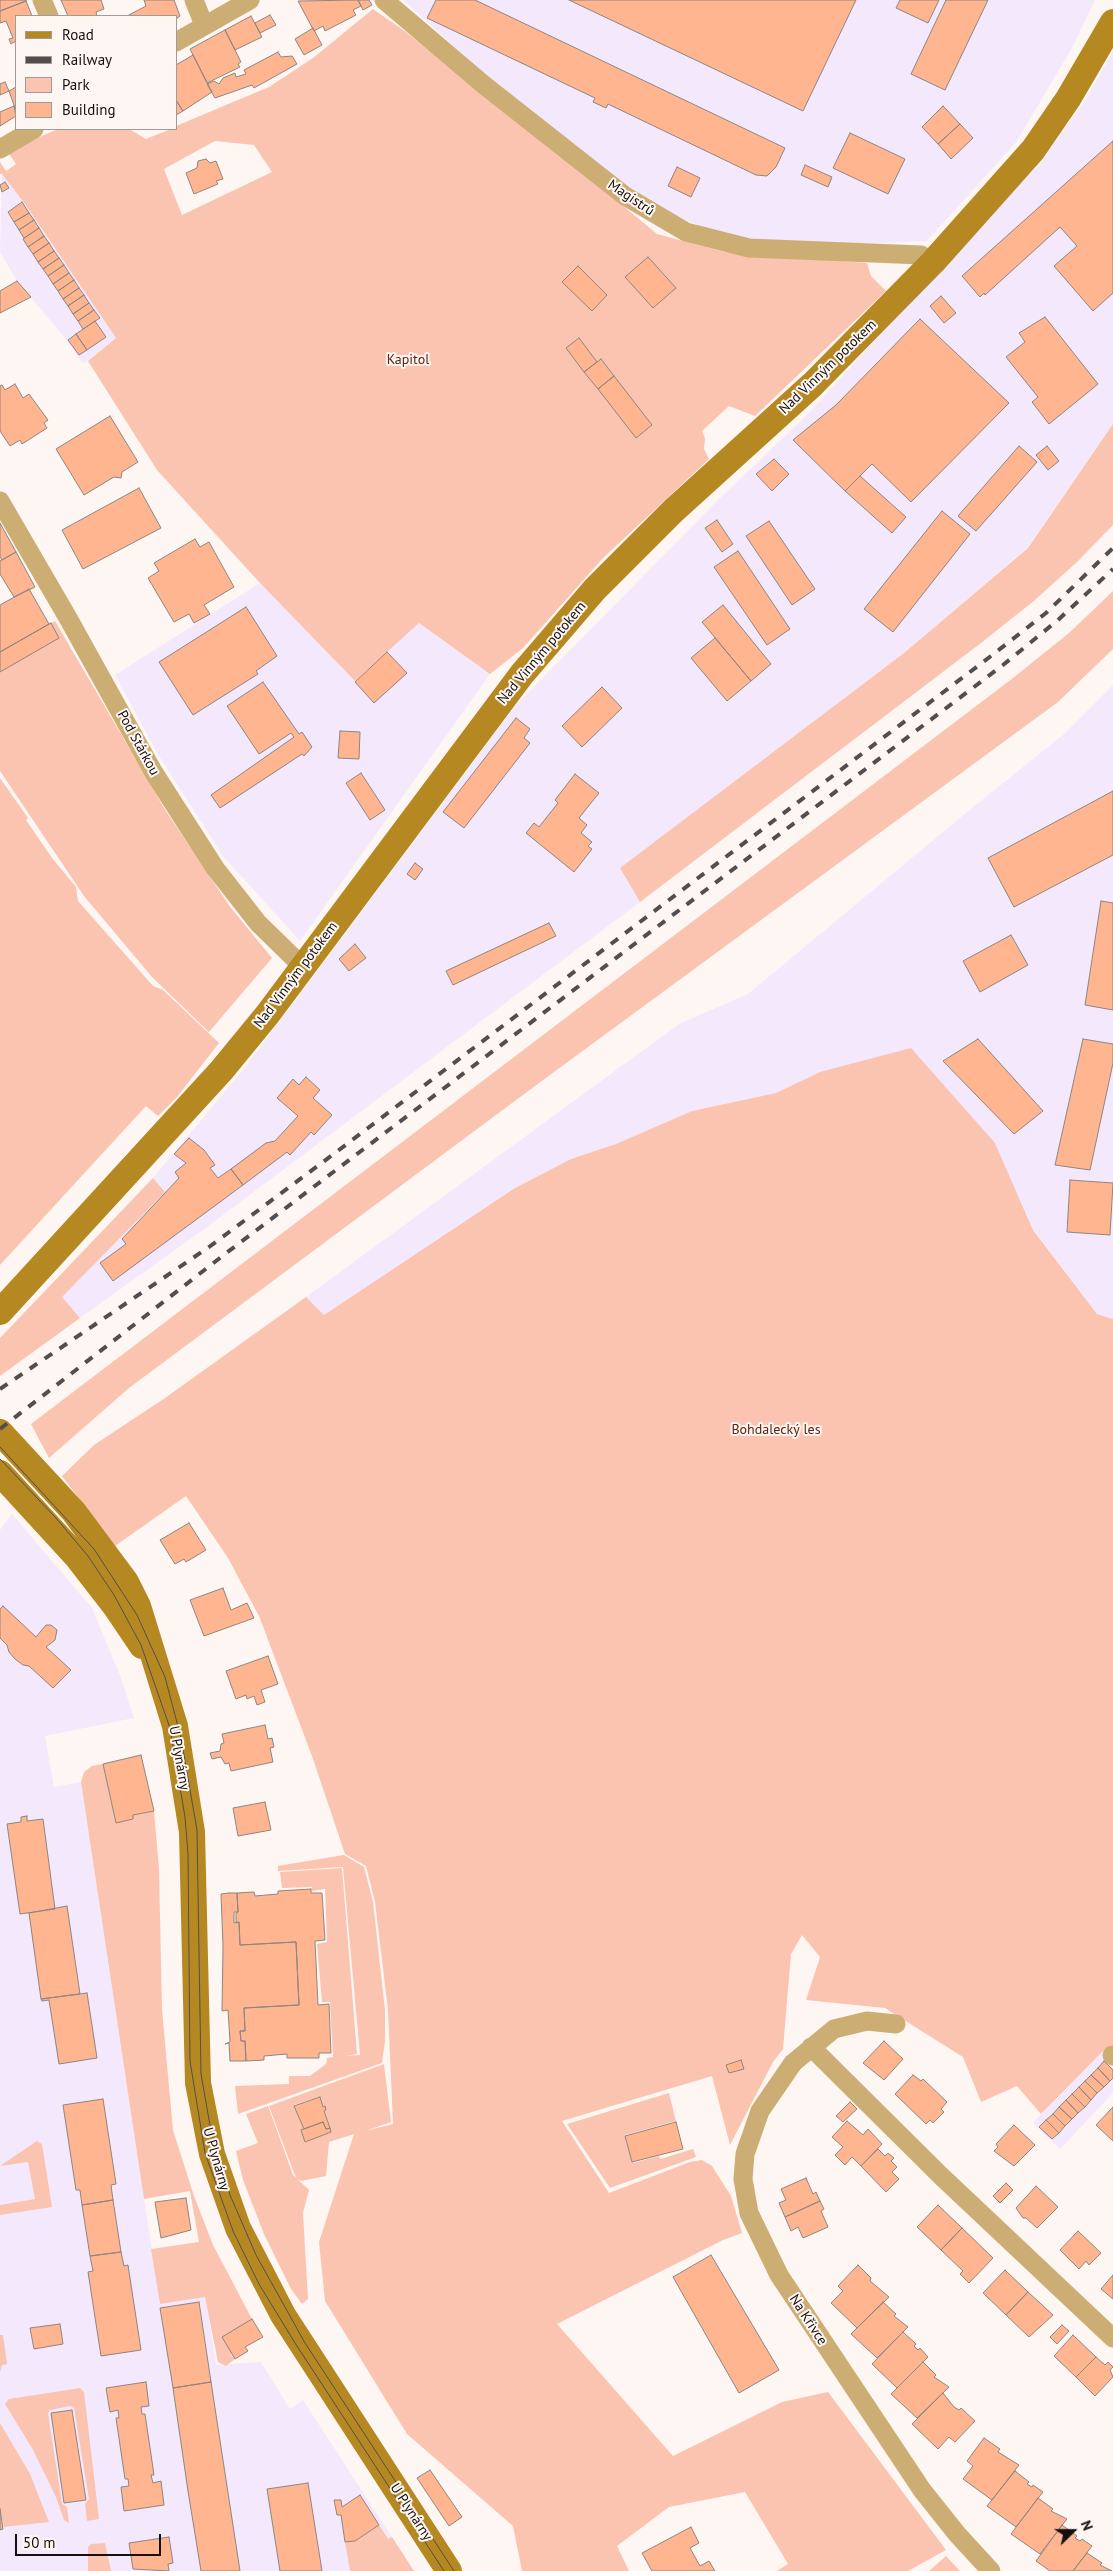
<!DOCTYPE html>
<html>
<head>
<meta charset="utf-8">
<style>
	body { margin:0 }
	#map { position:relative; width:1113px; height:2571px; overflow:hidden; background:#fef6f3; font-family:"PT Sans",sans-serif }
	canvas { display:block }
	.legend { position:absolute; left:15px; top:15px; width:162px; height:115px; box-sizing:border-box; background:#fef6f3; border:1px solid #a09a98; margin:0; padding:6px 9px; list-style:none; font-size:15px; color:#14100f }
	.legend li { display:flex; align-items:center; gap:10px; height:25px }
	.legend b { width:25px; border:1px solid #a09a98 }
	.north { position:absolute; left:1048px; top:2506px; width:50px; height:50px; -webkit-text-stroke:4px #fef6f3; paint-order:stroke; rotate:68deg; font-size:14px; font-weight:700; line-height:20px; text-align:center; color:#14100f }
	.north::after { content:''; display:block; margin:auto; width:18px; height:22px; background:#14100f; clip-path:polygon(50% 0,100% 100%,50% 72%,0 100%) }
	.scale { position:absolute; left:15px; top:2534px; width:146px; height:22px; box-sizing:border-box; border:2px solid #14100f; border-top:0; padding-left:6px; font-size:15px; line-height:18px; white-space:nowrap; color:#14100f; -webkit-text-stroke:4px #fef6f3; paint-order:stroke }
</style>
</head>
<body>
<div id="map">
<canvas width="1113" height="2571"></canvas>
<ul class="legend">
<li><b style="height:6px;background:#b58821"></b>Road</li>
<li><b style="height:6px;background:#534e4d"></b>Railway</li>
<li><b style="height:14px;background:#fac4b0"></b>Park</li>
<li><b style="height:14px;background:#feb590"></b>Building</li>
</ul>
<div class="north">N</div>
<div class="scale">50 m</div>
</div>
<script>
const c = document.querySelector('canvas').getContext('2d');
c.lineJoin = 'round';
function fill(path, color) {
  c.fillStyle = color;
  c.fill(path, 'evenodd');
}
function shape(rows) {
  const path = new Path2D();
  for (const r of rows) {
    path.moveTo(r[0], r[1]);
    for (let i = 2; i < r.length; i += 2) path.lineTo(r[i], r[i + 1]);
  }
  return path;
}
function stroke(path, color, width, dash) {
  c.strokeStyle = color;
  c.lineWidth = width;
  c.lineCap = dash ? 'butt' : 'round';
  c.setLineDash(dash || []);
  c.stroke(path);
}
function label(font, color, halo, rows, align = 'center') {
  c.font = font + ' "PT Sans",sans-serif';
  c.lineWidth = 4;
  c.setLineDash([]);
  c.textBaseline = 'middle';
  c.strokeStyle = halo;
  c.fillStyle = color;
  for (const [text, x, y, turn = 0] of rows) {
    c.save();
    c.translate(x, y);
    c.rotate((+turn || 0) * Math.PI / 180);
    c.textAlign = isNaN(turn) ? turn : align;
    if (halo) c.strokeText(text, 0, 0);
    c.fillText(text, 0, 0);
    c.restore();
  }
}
fill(shape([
	[403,0,1095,0,1073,46,1017,141,927,241,827,245,728,238,646,203,489,78],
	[1113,51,1113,424,1028,547,904,653,620,868,640,902,203,1230,80,1318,61,1297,165,1192,153,1178,246,1066,516,705,719,499,809,413,939,269,1040,163,1086,99],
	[2,173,25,204,116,338,83,364,66,339,17,281,0,252],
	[260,583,355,681,419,623,490,674,300,941,223,856,157,753,115,675],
	[1113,685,1113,1319,1097,1314,1033,1229,995,1143,820,1072,776,1093,692,1111,616,1144,571,1159,515,1188,324,1315,306,1297,679,1024,748,994,961,817,1064,734],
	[12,1514,92,1608,121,1678,134,1718,45,1736,54,1787,81,1782,160,2304,205,2293,216,2365,261,2362,290,2409,303,2400,414,2571,0,2571,0,1530],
	[1113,2045,1113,2093,1060,2149,1033,2123,1103,2051]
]), '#f4e8fd');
fill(shape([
	[373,9,406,32,574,165,657,234,725,252,867,263,871,276,886,291,755,416,729,406,702,431,705,438,704,449,709,459,603,558,523,648,490,674,419,623,355,681,260,583,157,470,88,361,116,338,25,204,2,174,0,174,0,162,6,171,16,164,7,151,58,129,129,129,146,139,171,129,176,129,176,126,269,87,313,58],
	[215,141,254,145,272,172,182,215,164,169],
	[1113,424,1113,525,1078,561,1035,600,981,643,640,902,620,868,904,653,1028,548],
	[1113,591,1113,649,1058,702,539,1083,129,1388,49,1458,31,1424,1013,678,1069,633],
	[55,621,164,808,231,908,272,958,209,1032,152,977,84,896,0,771,0,652],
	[0,778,28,818,26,820,52,858,76,887,78,901,153,986,163,990,219,1043,177,1097,158,1116,146,1106,0,1265],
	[911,1048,995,1143,1033,1230,1097,1314,1113,1319,1113,2045,1103,2051,1041,2114,1017,2086,981,2102,963,2057,885,2008,806,2000,820,1957,802,1935,791,1954,783,2049,773,2062,730,2145,712,2076,562,2121,609,2193,690,2162,702,2160,712,2166,731,2196,742,2233,723,2240,557,2324,673,2456,782,2402,828,2392,946,2550,908,2571,777,2571,788,2564,745,2492,669,2507,617,2546,629,2571,522,2571,513,2526,407,2434,325,2301,319,2242,354,2134,329,2142,326,2176,301,2181,297,2179,294,2173,269,2106,384,2064,391,2122,365,2131,393,2124,388,2010,375,1902,366,1866,345,1854,312,1756,259,1616,228,1558,186,1496,115,1546,62,1476,94,1445,165,1398,306,1297,324,1315,515,1188,571,1159,616,1144,692,1111,776,1093,820,1072],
	[319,2097,323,2107,325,2107,326,2110,324,2111,331,2132,305,2141,301,2130,304,2129,294,2105],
	[153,1178,165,1192,62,1297,80,1318,0,1376,0,1338],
	[103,1764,116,1823,133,1819,133,1815,154,1811,159,1869,162,2010,173,2130,194,2196,213,2245,252,2319,231,2355,235,2359,226,2366,218,2362,205,2297,160,2304,151,2249,199,2242,190,2191,144,2199,81,1782,84,1772,92,1766],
	[344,1855,364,1867,373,1902,385,2010,385,2041,382,2063,238,2114,235,2086,289,2084,289,2076,310,2076,326,2064,327,2058,333,2057,330,2002,322,2002,317,1944,327,1942,325,1889,312,1891,312,1887,282,1888,280,1872,342,1868,357,2054,344,2056,360,2055,343,1867,278,1871,278,1866],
	[669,2093,676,2121,625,2135,633,2163,659,2156,660,2159,693,2149,696,2157,610,2188,567,2124],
	[268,2106,293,2175,309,2190,303,2213,308,2299,302,2304,291,2289,264,2234,243,2180,236,2151,258,2143,246,2114],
	[37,2141,42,2144,52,2207,0,2215,0,2205,35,2199,28,2162,0,2166],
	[0,2335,3,2335,7,2364,2,2365,0,2372],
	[80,2388,84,2392,99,2519,87,2521,85,2504,89,2499,74,2408,70,2406,50,2410,48,2413,62,2504,67,2507,69,2523,64,2520,56,2497,32,2448,5,2404,9,2399],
	[0,2423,30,2474,49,2522,4,2527,0,2509],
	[379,2525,388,2539,392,2537,414,2571,350,2571,345,2542,355,2541],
	[105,2543,111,2571,88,2571,88,2547,91,2544],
	[946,2556,960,2571,929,2571]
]), '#fac4b0');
const building = shape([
	[0,0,26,0,26,1,0,11,0,0],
	[61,0,101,0,104,9,96,12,97,16,68,16,61,0],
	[144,0,174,0,180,16,176,19,176,16,127,16,146,6,144,0],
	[358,0,361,6,353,10,356,15,325,31,323,26,314,31,298,1,358,0],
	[358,0,369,0,372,5,363,10,358,0],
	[436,0,475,0,785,148,776,167,767,176,756,175,608,104,606,108,593,102,595,98,427,18,436,0],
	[569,0,856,0,803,111,569,0],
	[900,0,939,0,928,23,896,8,900,0],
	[946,0,988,0,945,90,911,74,946,0],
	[26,1,32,16,16,16,16,41,11,44,9,39,13,38,6,21,0,23,0,11,26,1],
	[270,15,276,25,260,33,255,23,270,15],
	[251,16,262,37,235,50,225,30,251,16],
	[313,28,322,45,304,55,295,39,313,28],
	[225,30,241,62,238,64,240,67,207,83,190,49,225,30],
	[278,52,281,57,292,56,297,64,254,88,252,85,215,98,207,84,214,81,219,84,223,78,235,73,236,77,246,74,244,70,278,52],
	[193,55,212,92,183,111,176,100,176,65,193,55],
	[5,82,9,91,0,95,0,84,5,82],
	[16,87,16,111,9,91,16,87],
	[176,100,183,111,176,115,176,100],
	[14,106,16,116,0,126,0,112,14,106],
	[943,106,960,124,938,144,922,127,943,106],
	[960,124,973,138,951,159,938,144,960,124],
	[850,133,905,159,888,194,833,168,850,133],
	[1113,141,1113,293,1093,311,1054,266,1077,246,1060,227,985,295,984,293,980,297,962,276,1113,141],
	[206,159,210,163,216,161,223,179,216,181,218,184,194,194,186,173,197,168,198,161,206,159],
	[805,165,832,177,828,187,801,175,805,165],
	[677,167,700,178,691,197,668,186,677,167],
	[5,182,9,188,2,192,0,185,5,182],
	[22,202,29,213,14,222,8,212,22,202],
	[29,213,34,220,19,230,14,222,29,213],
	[34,220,39,228,24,238,19,230,34,220],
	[39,228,44,236,28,247,23,239,39,228],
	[44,236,49,243,33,254,28,247,44,236],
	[49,243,54,251,38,262,33,254,49,243],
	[54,251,59,258,43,269,38,262,54,251],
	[648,257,676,288,653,308,625,277,648,257],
	[59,258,64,265,48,276,43,269,59,258],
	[64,265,69,273,53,284,48,276,64,265],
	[578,266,607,295,592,311,562,282,578,266],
	[69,273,74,280,58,291,53,284,69,273],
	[74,280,79,288,63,299,58,291,74,280],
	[17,281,31,297,0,313,0,291,17,281],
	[79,288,84,295,68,306,63,299,79,288],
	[84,295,89,303,73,314,68,306,84,295],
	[941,296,956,313,944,323,930,306,941,296],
	[89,303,94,310,78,321,73,314,89,303],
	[94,310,100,318,83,329,78,321,94,310],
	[1045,317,1098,384,1049,424,1032,402,1038,397,1006,357,1025,342,1019,333,1045,317],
	[920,319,1009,403,911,502,872,464,845,491,793,440,836,405,920,319],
	[95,321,106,337,87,350,76,334,95,321],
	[76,334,87,350,79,355,68,340,76,334],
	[579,338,597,362,584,372,566,348,579,338],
	[601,359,614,376,598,389,584,372,601,359],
	[614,376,652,425,636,438,598,389,614,376],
	[15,384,23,398,29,394,48,420,44,423,47,428,22,444,20,440,10,446,0,431,0,386,2,385,5,390,15,384],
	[110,416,138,462,122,472,121,478,114,477,84,495,56,449,110,416],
	[1019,446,1037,462,976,531,958,516,1019,446],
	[1047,446,1059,461,1048,470,1036,455,1047,446],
	[774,459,789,474,772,491,756,474,774,459],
	[860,476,906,517,892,533,845,491,860,476],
	[139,488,161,528,83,569,62,530,139,488],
	[942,511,970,534,893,632,864,609,942,511],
	[717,520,733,544,722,552,705,528,717,520],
	[769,521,815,589,792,605,746,536,769,521],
	[0,523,16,552,2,560,0,557,0,523],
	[195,539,200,547,209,542,234,587,204,605,210,614,194,623,189,614,174,622,148,578,159,571,154,563,195,539],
	[738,551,790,629,767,645,714,567,738,551],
	[16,552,35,587,14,597,0,574,0,561,16,552],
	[29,589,49,624,0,652,0,605,29,589],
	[723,605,771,664,751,681,702,622,723,605],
	[246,607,277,656,256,671,258,674,193,715,159,662,246,607],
	[51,623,59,638,0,672,0,652,51,623],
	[715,638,751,681,727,701,691,658,715,638],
	[387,652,407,673,374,703,355,682,387,652],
	[263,682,299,734,302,732,312,747,304,756,302,754,220,808,211,795,294,737,291,733,259,754,227,706,263,682],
	[602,687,622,708,582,747,562,726,602,687],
	[516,718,530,729,524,738,530,743,464,828,443,812,516,718],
	[340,731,360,732,359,759,338,758,340,731],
	[361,773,385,810,370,820,346,783,361,773],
	[575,774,599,793,579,818,587,825,581,833,592,842,588,846,592,849,574,872,526,833,534,823,539,827,558,803,555,800,575,774],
	[1113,791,1113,855,1014,907,988,858,1113,791],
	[415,863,423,869,415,880,407,874,415,863],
	[1101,901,1113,903,1113,1010,1085,1005,1101,901],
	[549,923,556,936,453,985,446,971,549,923],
	[1011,935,1028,965,980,992,963,961,1011,935],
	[355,944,366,958,349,971,339,959,355,944],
	[978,1039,1043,1111,1014,1134,943,1061,978,1039],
	[1083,1039,1113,1044,1113,1063,1090,1170,1055,1165,1083,1039],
	[306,1077,320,1090,313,1098,332,1115,314,1135,311,1132,290,1155,287,1152,243,1185,231,1169,266,1143,275,1141,298,1116,277,1098,293,1079,299,1085,306,1077],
	[189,1138,204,1150,215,1165,210,1168,218,1178,231,1169,243,1185,113,1281,100,1263,126,1244,122,1239,179,1178,175,1172,186,1163,174,1154,189,1138],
	[1070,1180,1113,1183,1110,1235,1067,1232,1070,1180],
	[189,1523,206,1550,186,1562,184,1559,175,1564,160,1540,189,1523],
	[223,1588,231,1610,247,1603,254,1618,204,1636,190,1600,223,1588],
	[3,1606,36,1637,46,1625,51,1625,57,1630,55,1640,46,1647,71,1670,53,1688,29,1666,23,1665,15,1659,9,1652,7,1645,0,1638,0,1609,3,1606],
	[268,1656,278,1684,261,1690,265,1702,257,1705,254,1696,247,1699,246,1695,236,1699,226,1671,268,1656],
	[265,1725,268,1739,272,1738,274,1747,270,1748,273,1762,231,1771,229,1763,225,1764,221,1757,212,1759,210,1753,220,1751,221,1744,224,1743,222,1734,265,1725],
	[141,1755,154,1811,133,1815,133,1819,116,1823,103,1764,141,1755],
	[265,1802,271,1830,238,1836,233,1808,265,1802],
	[27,1816,27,1821,43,1819,55,1909,20,1914,7,1824,21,1822,21,1817,27,1816],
	[311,1889,311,1893,322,1893,325,1940,315,1941,318,2005,329,2004,331,2053,319,2053,319,2058,287,2058,287,2054,264,2056,264,2060,246,2061,245,2041,241,2041,240,2031,245,2031,244,2008,299,2005,296,1942,240,1945,239,1922,236,1923,236,1913,238,1912,237,1893,254,1892,255,1896,278,1894,278,1891,311,1889],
	[229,1893,237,1893,238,1912,234,1912,234,1923,239,1922,240,1945,296,1942,299,2005,244,2008,245,2031,240,2031,241,2041,245,2041,246,2061,230,2061,229,2043,225,2044,230,2042,228,2010,222,2011,223,1946,221,1894,229,1893],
	[67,1906,80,1994,41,1999,29,1913,67,1906],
	[87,1993,97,2058,59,2064,49,2000,42,2001,41,1999,87,1993],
	[884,2041,903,2059,884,2080,863,2063,884,2041],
	[741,2060,744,2069,729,2073,726,2065,741,2060],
	[1104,2061,1113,2070,1113,2078,1110,2081,1098,2068,1104,2061],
	[1098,2068,1110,2081,1104,2087,1091,2075,1098,2068],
	[913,2075,921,2081,923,2079,947,2102,941,2109,944,2112,933,2123,930,2120,926,2124,895,2094,913,2075],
	[1091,2075,1104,2087,1097,2093,1085,2081,1091,2075],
	[1085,2081,1097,2093,1091,2100,1079,2087,1085,2081],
	[1079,2087,1091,2100,1085,2107,1072,2094,1079,2087],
	[1072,2094,1085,2107,1078,2113,1066,2100,1072,2094],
	[320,2097,323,2107,325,2106,326,2110,324,2111,330,2128,326,2129,323,2122,304,2129,294,2106,320,2097],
	[103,2099,116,2184,111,2185,113,2200,82,2205,80,2190,76,2190,63,2105,103,2099],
	[1066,2100,1078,2113,1072,2119,1059,2107,1066,2100],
	[850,2102,857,2109,843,2122,836,2116,850,2102],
	[1059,2107,1072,2119,1065,2126,1053,2114,1059,2107],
	[1113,2107,1113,2141,1096,2125,1113,2107],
	[1053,2114,1065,2126,1059,2133,1046,2120,1053,2114],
	[1046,2120,1059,2133,1052,2139,1039,2127,1046,2120],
	[847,2121,863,2135,868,2129,882,2144,861,2166,852,2157,845,2165,835,2155,843,2147,832,2137,847,2121],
	[323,2122,326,2129,330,2128,331,2132,305,2142,301,2130,323,2122],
	[676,2122,683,2149,632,2162,625,2136,676,2122],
	[1014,2125,1035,2145,1014,2166,994,2151,998,2147,996,2144,1014,2125],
	[878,2149,885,2156,888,2153,894,2158,891,2161,897,2167,892,2172,899,2179,886,2192,861,2166,878,2149],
	[806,2178,813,2194,816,2192,820,2201,785,2217,779,2203,786,2200,781,2189,806,2178],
	[1006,2183,1013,2190,1000,2203,993,2196,1006,2183],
	[1036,2186,1058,2207,1037,2228,1026,2218,1023,2218,1016,2208,1036,2186],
	[186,2198,191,2230,161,2238,155,2202,186,2198],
	[113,2200,121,2252,90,2256,82,2205,113,2200],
	[820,2201,824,2209,821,2211,828,2227,803,2238,798,2227,791,2231,785,2217,820,2201],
	[938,2205,962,2228,941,2250,917,2227,938,2205],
	[962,2228,993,2258,969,2283,960,2274,963,2271,941,2250,962,2228],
	[1078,2231,1101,2253,1089,2265,1086,2261,1079,2269,1060,2250,1078,2231],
	[121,2252,124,2266,128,2265,141,2350,101,2356,88,2272,93,2271,90,2256,121,2252],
	[711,2255,779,2370,739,2393,673,2277,711,2255],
	[858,2265,871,2278,870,2281,889,2297,857,2328,831,2303,843,2291,838,2286,858,2265],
	[1005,2270,1028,2292,1006,2315,983,2293,1005,2270],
	[1113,2275,1113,2299,1101,2289,1113,2275],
	[1028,2292,1053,2315,1029,2337,1006,2315,1028,2292],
	[199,2302,211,2382,173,2388,160,2308,199,2302],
	[883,2302,896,2314,894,2316,908,2327,877,2358,851,2334,883,2302],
	[252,2319,263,2337,245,2347,248,2351,235,2359,222,2337,252,2319],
	[60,2324,63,2344,34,2349,30,2328,60,2324],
	[1062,2325,1069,2331,1057,2344,1050,2337,1062,2325],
	[903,2332,916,2344,914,2346,918,2350,920,2348,928,2357,897,2388,872,2364,903,2332],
	[1073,2335,1096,2357,1076,2377,1054,2356,1073,2335],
	[1096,2357,1105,2365,1108,2362,1113,2367,1110,2370,1113,2377,1095,2396,1076,2377,1096,2357],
	[923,2362,936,2375,934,2377,949,2387,917,2418,891,2394,923,2362],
	[146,2382,149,2406,141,2407,142,2414,145,2414,154,2475,151,2475,153,2483,161,2481,164,2505,124,2511,121,2487,129,2486,128,2479,125,2479,116,2418,119,2418,118,2410,110,2412,106,2388,146,2382],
	[211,2382,240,2571,201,2571,188,2491,173,2388,211,2382],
	[943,2393,954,2407,959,2410,961,2408,975,2421,955,2442,949,2437,938,2449,912,2424,943,2393],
	[72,2410,86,2500,64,2503,51,2413,72,2410],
	[984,2438,1000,2449,998,2452,1019,2465,992,2500,963,2479,973,2466,967,2461,984,2438],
	[430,2470,462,2517,449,2526,417,2478,430,2470],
	[1015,2471,1029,2482,1027,2484,1032,2487,1033,2485,1043,2492,1016,2527,987,2506,1015,2471],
	[308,2483,322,2571,280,2571,267,2489,308,2483],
	[360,2495,379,2525,355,2541,345,2542,341,2515,337,2515,334,2500,341,2500,342,2507,360,2495],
	[1038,2498,1053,2509,1051,2511,1067,2519,1040,2554,1011,2534,1038,2498],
	[0,2509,3,2529,0,2530,0,2509],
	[1062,2525,1077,2536,1075,2538,1080,2541,1082,2539,1092,2546,1073,2571,1050,2571,1036,2561,1062,2525],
	[691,2527,699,2543,690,2548,700,2566,709,2561,715,2571,652,2571,642,2553,691,2527],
	[169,2537,173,2563,168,2564,169,2571,133,2569,129,2543,169,2537],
	[1087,2553,1102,2563,1100,2565,1112,2571,1073,2571,1087,2553]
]);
fill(building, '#feb590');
stroke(building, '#8e8681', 1);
stroke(shape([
	[42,0,49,16],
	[194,0,204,25],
	[384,0,484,85,625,196,686,232,749,248,921,255,933,262],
	[176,42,250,0],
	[0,149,34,129],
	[0,501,68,618,154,773,215,868,258,923,302,966],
	[896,2024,867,2021,834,2029,793,2063,760,2111,745,2154,743,2179,749,2213,779,2275,922,2490,957,2534,991,2571],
	[811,2047,940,2175,1113,2338],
	[1112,2055,1113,2056]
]), '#ccae75', 19);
stroke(shape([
	[0,1312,221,1071,267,1015,522,674,595,589,673,511,813,384,933,262,1033,150,1068,99,1113,22],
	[0,1432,74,1512,126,1582,138,1606,175,1726,192,1832,198,2083,212,2154,238,2228,283,2315,449,2571],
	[0,1473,77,1557,115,1606,142,1646]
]), '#b58821', 26);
stroke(shape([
	[0,1447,94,1549,137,1615,165,1677,181,1738,197,1830,201,2074,211,2131,230,2195,256,2255,305,2343,454,2571],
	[0,1459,56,1518,88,1556,114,1595,141,1645,170,1728,185,1817,188,1854,190,2061,205,2153,233,2231,259,2284,295,2343,444,2571]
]), '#534e4d', 1);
stroke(shape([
	[0,1389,209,1247,335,1153,991,656,1046,613,1113,548],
	[0,1429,225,1254,1003,665,1058,620,1113,569]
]), '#534e4d', 4, [9, 9]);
label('14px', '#14100f', '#fef6f3', [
	["Magistrů",631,198,34],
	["Nad Vinným potokem",828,367,-44],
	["Nad Vinným potokem",542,653,-50],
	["Pod Stárkou",138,743,61],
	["Nad Vinným potokem",296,975,-53],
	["U Plynárny",179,1758,80],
	["U Plynárny",216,2159,74],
	["Na Křivce",808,2320,57],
	["U Plynárny",411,2512,57]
]);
label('14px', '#5e240c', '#fef6f3', [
	["Kapitol",408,360],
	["Bohdalecký les",776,1430]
]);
</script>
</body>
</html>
